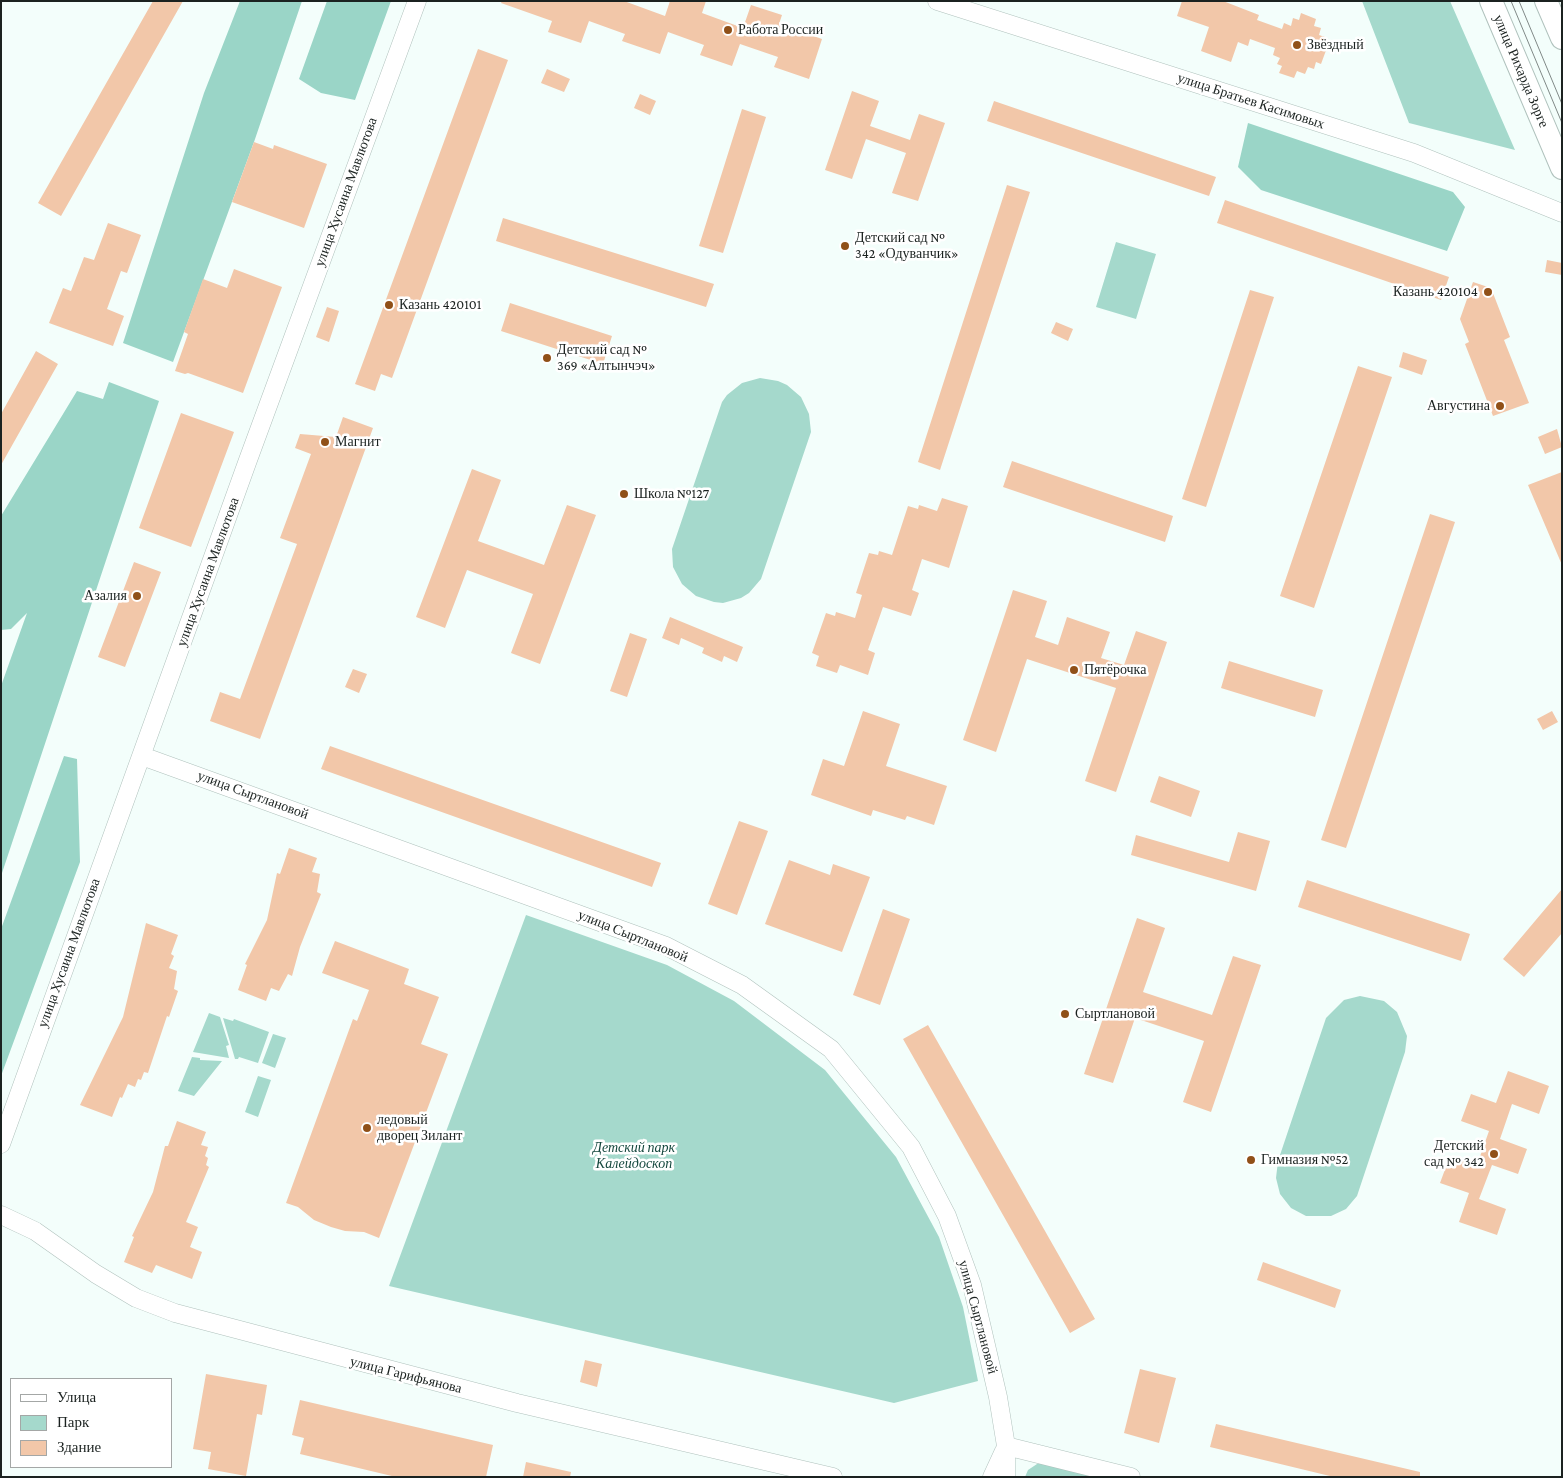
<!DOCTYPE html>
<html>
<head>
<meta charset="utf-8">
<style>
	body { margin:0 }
	#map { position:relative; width:1563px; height:1478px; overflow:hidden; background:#f3fefb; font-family:"Crimson Pro",serif }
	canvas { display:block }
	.frame { position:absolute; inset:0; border:2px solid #1b2220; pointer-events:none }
	.legend { position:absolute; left:10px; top:1378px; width:162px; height:90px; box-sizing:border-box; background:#fff; border:1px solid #a4a7a6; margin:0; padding:6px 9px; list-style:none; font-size:15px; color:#1b2220 }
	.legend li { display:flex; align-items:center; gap:10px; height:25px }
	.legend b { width:25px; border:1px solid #a4a7a6 }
</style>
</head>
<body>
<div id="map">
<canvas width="1563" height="1478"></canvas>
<div class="frame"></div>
<ul class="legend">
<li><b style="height:6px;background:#fff"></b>Улица</li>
<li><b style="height:14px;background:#a5d9cc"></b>Парк</li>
<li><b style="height:14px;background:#f2c7a9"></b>Здание</li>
</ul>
</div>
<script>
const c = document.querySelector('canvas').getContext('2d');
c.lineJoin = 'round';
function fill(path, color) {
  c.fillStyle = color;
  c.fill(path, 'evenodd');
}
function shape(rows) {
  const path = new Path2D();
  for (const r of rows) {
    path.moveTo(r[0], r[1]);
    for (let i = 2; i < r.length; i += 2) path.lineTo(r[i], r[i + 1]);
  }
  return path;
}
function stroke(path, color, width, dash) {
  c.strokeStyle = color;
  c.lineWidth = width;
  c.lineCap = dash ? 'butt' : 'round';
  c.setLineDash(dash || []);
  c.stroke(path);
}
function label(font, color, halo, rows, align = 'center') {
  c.font = font + ' "Crimson Pro",serif';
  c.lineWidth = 5;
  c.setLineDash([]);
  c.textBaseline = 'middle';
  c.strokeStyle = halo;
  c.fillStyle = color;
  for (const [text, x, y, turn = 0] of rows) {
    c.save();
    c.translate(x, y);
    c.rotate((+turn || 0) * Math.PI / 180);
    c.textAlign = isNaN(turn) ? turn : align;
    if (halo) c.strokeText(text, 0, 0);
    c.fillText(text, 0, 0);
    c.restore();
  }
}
fill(shape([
	[1362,1,1450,1,1515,150,1409,123],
	[1116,242,1156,254,1136,319,1096,307],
	[760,378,778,381,787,385,801,397,809,414,811,432,761,579,749,593,741,598,723,603,714,602,696,596,682,584,673,567,672,549,722,402,727,395,742,383],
	[526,915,667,965,734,1001,825,1070,896,1157,939,1237,963,1307,978,1381,894,1403,389,1286],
	[1360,996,1384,1001,1397,1012,1407,1036,1405,1052,1357,1196,1346,1209,1331,1216,1306,1216,1291,1208,1280,1194,1276,1178,1278,1161,1326,1018,1344,1000],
	[209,1013,220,1017,229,1045,226,1046,229,1058,193,1052],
	[223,1018,233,1021,234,1019,269,1032,258,1063,239,1057,238,1059,235,1059],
	[273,1034,286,1038,275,1068,262,1063],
	[192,1057,200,1058,200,1060,222,1061,194,1096,178,1091],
	[258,1076,271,1080,258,1117,245,1112],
	[1040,1462,1105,1477,1025,1477,1028,1470]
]), '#a5d9cc');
fill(shape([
	[240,1,302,1,254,142,173,362,123,343,204,93],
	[327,1,391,1,355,100,321,93,299,79],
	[1248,123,1453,192,1465,207,1447,251,1261,190,1238,167],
	[109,382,159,401,1,876,1,686,27,613,11,629,1,630,1,516,77,391,103,399],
	[64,756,77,759,80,862,1,1076,1,929]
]), '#9ad5c7');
fill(shape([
	[153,1,183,1,61,216,38,203],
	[502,1,624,1,665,16,670,1,706,1,702,13,743,28,751,5,782,15,779,24,822,39,809,79,774,67,778,57,740,44,732,66,700,55,704,45,668,32,660,54,622,41,625,34,589,21,581,43,548,32,552,21,501,3],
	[1182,1,1223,1,1259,15,1257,20,1282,29,1284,23,1291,26,1293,18,1299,20,1301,13,1316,19,1314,26,1321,28,1319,35,1325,37,1323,43,1328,45,1321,64,1316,62,1314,69,1308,67,1305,74,1297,71,1294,78,1279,73,1282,66,1277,64,1280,58,1273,55,1275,48,1250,39,1248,46,1238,42,1231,62,1201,51,1209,27,1177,16],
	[478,49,508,60,392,378,381,374,375,391,355,384],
	[547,69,570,79,564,92,541,83],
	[852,91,879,101,870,126,910,140,919,114,945,123,918,201,892,193,906,153,866,139,852,179,825,170],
	[640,94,656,101,650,115,634,108],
	[994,101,1216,177,1209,196,987,121],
	[742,109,766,117,723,253,699,246],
	[254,142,273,149,274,145,327,164,304,228,232,202],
	[1007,185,1030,192,940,470,918,462],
	[1225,200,1449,277,1441,300,1217,223],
	[503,218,714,284,706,307,496,241],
	[108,223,141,235,127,273,121,271,107,309,124,316,113,346,49,323,63,288,71,291,84,257,94,260],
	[1547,260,1562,263,1562,275,1545,272],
	[234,269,282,287,243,393,188,373,185,374,175,371,188,334,184,332,203,279,227,288],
	[1473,282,1491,288,1510,337,1504,340,1529,403,1493,416,1465,344,1469,342,1460,319],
	[1250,290,1274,297,1206,507,1182,499],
	[510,303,612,336,603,364,501,331],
	[327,307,339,311,329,342,316,337],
	[1056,322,1073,329,1068,341,1051,333],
	[36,351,58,364,1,465,1,414],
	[1403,352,1427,360,1422,375,1399,367],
	[1358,366,1392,377,1314,608,1280,596],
	[181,413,234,432,191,547,139,528],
	[343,417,373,428,260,739,210,721,220,692,240,699,297,544,280,538,311,454,295,448,300,434,336,437],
	[1557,429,1562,447,1545,454,1538,437],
	[1012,461,1173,516,1165,542,1003,487],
	[472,469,501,480,478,541,544,565,567,505,596,515,540,664,511,653,533,594,467,570,445,628,416,617],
	[1562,472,1562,565,1528,485],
	[942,498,968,506,949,568,922,559,912,590,919,593,911,616,883,607,868,650,875,653,868,675,840,665,837,673,816,666,819,656,812,653,826,613,835,616,836,612,855,618,862,595,856,593,869,553,878,555,879,551,892,555,908,506,918,509,919,505,937,511],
	[1430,514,1455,522,1346,848,1321,840],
	[134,562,161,572,125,667,98,657],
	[1013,590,1047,601,1035,637,1058,645,1067,617,1110,632,1101,658,1124,665,1136,631,1167,642,1116,792,1085,781,1116,688,1027,659,996,752,963,740],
	[670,617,743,647,737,662,724,656,722,662,702,653,704,648,681,638,679,645,662,638],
	[630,633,647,639,627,697,610,691],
	[1229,661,1323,690,1315,717,1221,688],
	[353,669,367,674,359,693,345,687],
	[863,711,900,724,886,766,947,786,934,825,907,816,905,820,873,810,871,816,811,795,823,759,844,766],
	[1552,711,1558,722,1543,730,1537,719],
	[330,746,661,863,652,887,321,769],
	[1159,776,1200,791,1191,817,1150,802],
	[739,821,768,831,737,915,708,904],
	[1238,832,1270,841,1256,891,1131,855,1136,835,1229,862],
	[289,848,317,858,312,872,320,874,317,892,321,894,300,947,292,976,288,974,279,991,271,988,266,1001,238,990,247,965,245,964,267,920,277,873,280,874],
	[789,860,830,875,833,864,870,877,842,952,765,924],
	[1307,880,1470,934,1461,961,1298,907],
	[1562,889,1562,933,1524,977,1503,959],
	[883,909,910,919,880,1005,853,995],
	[1137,918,1165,928,1143,992,1212,1015,1233,956,1261,965,1211,1112,1183,1102,1204,1041,1135,1018,1113,1083,1084,1074],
	[146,923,178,935,171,954,174,956,169,968,177,971,174,989,178,991,169,1017,167,1016,148,1073,144,1072,141,1080,138,1079,135,1087,128,1084,122,1098,120,1097,112,1117,80,1105,123,1017],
	[335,941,409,969,404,984,439,997,421,1044,448,1054,379,1238,364,1232,345,1231,331,1227,314,1220,298,1207,286,1203,353,1019,357,1021,369,990,322,973],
	[928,1025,1095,1319,1070,1333,903,1039],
	[1508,1071,1549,1086,1539,1114,1512,1104,1500,1139,1527,1149,1518,1174,1492,1165,1479,1199,1506,1209,1497,1235,1459,1222,1469,1193,1440,1183,1450,1156,1477,1165,1489,1131,1461,1121,1471,1094,1496,1103],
	[177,1121,206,1132,201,1145,208,1147,205,1156,208,1158,206,1165,209,1167,186,1222,198,1227,190,1247,202,1252,192,1279,156,1265,152,1273,124,1262,134,1237,132,1236,153,1192,165,1146,168,1146],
	[1263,1262,1341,1290,1335,1308,1257,1280],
	[585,1360,602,1364,597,1387,580,1382],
	[1140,1369,1176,1378,1159,1443,1124,1433],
	[206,1374,267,1385,262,1415,257,1414,246,1476,208,1469,211,1452,193,1449],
	[300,1400,493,1445,486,1477,396,1477,300,1454,304,1438,292,1435],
	[1216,1424,1420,1472,1420,1477,1334,1477,1210,1447],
	[526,1462,571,1472,570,1477,523,1477]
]), '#f2c7a9');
const minor = shape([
	[937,1,1414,153,1562,213],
	[142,756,666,946,742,985,831,1049,911,1147,947,1216,972,1285,998,1397,1006,1446,1006,1477],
	[1,1144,248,460,417,1],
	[1,1215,35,1231,96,1274,136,1298,175,1313,517,1403,833,1477],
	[1006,1446,1131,1477],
	[992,1477,1004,1451]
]);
const major = shape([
	[1491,1,1562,168],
	[1546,1,1562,38]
]);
stroke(minor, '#b0c2bd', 19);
stroke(major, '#b0c2bd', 24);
stroke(minor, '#fff', 18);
stroke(major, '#fff', 22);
stroke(shape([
	[1511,1,1562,123],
	[1519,1,1562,104]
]), '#808987', 1);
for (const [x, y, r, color] of [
	[728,30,5,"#905018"],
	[1297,45,5,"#905018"],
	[845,246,5,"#905018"],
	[1488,292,5,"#905018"],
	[389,305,5,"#905018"],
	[547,358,5,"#905018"],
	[1500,406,5,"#905018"],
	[325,442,5,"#905018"],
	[624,494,5,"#905018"],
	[137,596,5,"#905018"],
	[1074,670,5,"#905018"],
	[1065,1014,5,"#905018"],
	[367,1128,5,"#905018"],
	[1494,1154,5,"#905018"],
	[1251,1160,5,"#905018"]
]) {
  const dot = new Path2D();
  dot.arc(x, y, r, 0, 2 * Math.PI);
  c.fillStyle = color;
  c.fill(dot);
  stroke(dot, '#fff', 2);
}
label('14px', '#1b2220', '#fff', [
	["Работа России",738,30],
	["Звёздный",1307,45],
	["Детский сад №",855,238],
	["342 «Одуванчик»",855,254],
	["Казань 420104",1478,292,"right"],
	["Казань 420101",399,305],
	["Детский сад №",557,350],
	["369 «Алтынчэч»",557,366],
	["Августина",1490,406,"right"],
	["Магнит",335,442],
	["Школа №127",634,494],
	["Азалия",127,596,"right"],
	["Пятёрочка",1084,670],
	["Сыртлановой",1075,1014],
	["ледовый",377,1120],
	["дворец Зилант",377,1136],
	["Детский",1484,1146,"right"],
	["сад № 342",1484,1162,"right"],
	["Гимназия №52",1261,1160]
], 'left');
label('14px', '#1b2220', '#fff', [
	["улица Рихарда Зорге",1521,71,67],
	["улица Братьев Касимовых",1251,101,18],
	["улица Хусаина Мавлютова",346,192,-70],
	["улица Хусаина Мавлютова",208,572,-70],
	["улица Сыртлановой",253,795,20],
	["улица Сыртлановой",633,936,22],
	["улица Хусаина Мавлютова",69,953,-70],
	["улица Сыртлановой",978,1317,75],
	["улица Гарифьянова",406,1375,14]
]);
label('italic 14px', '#15483e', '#fff', [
	["Детский парк",634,1148],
	["Калейдоскоп",634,1164]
]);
</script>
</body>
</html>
